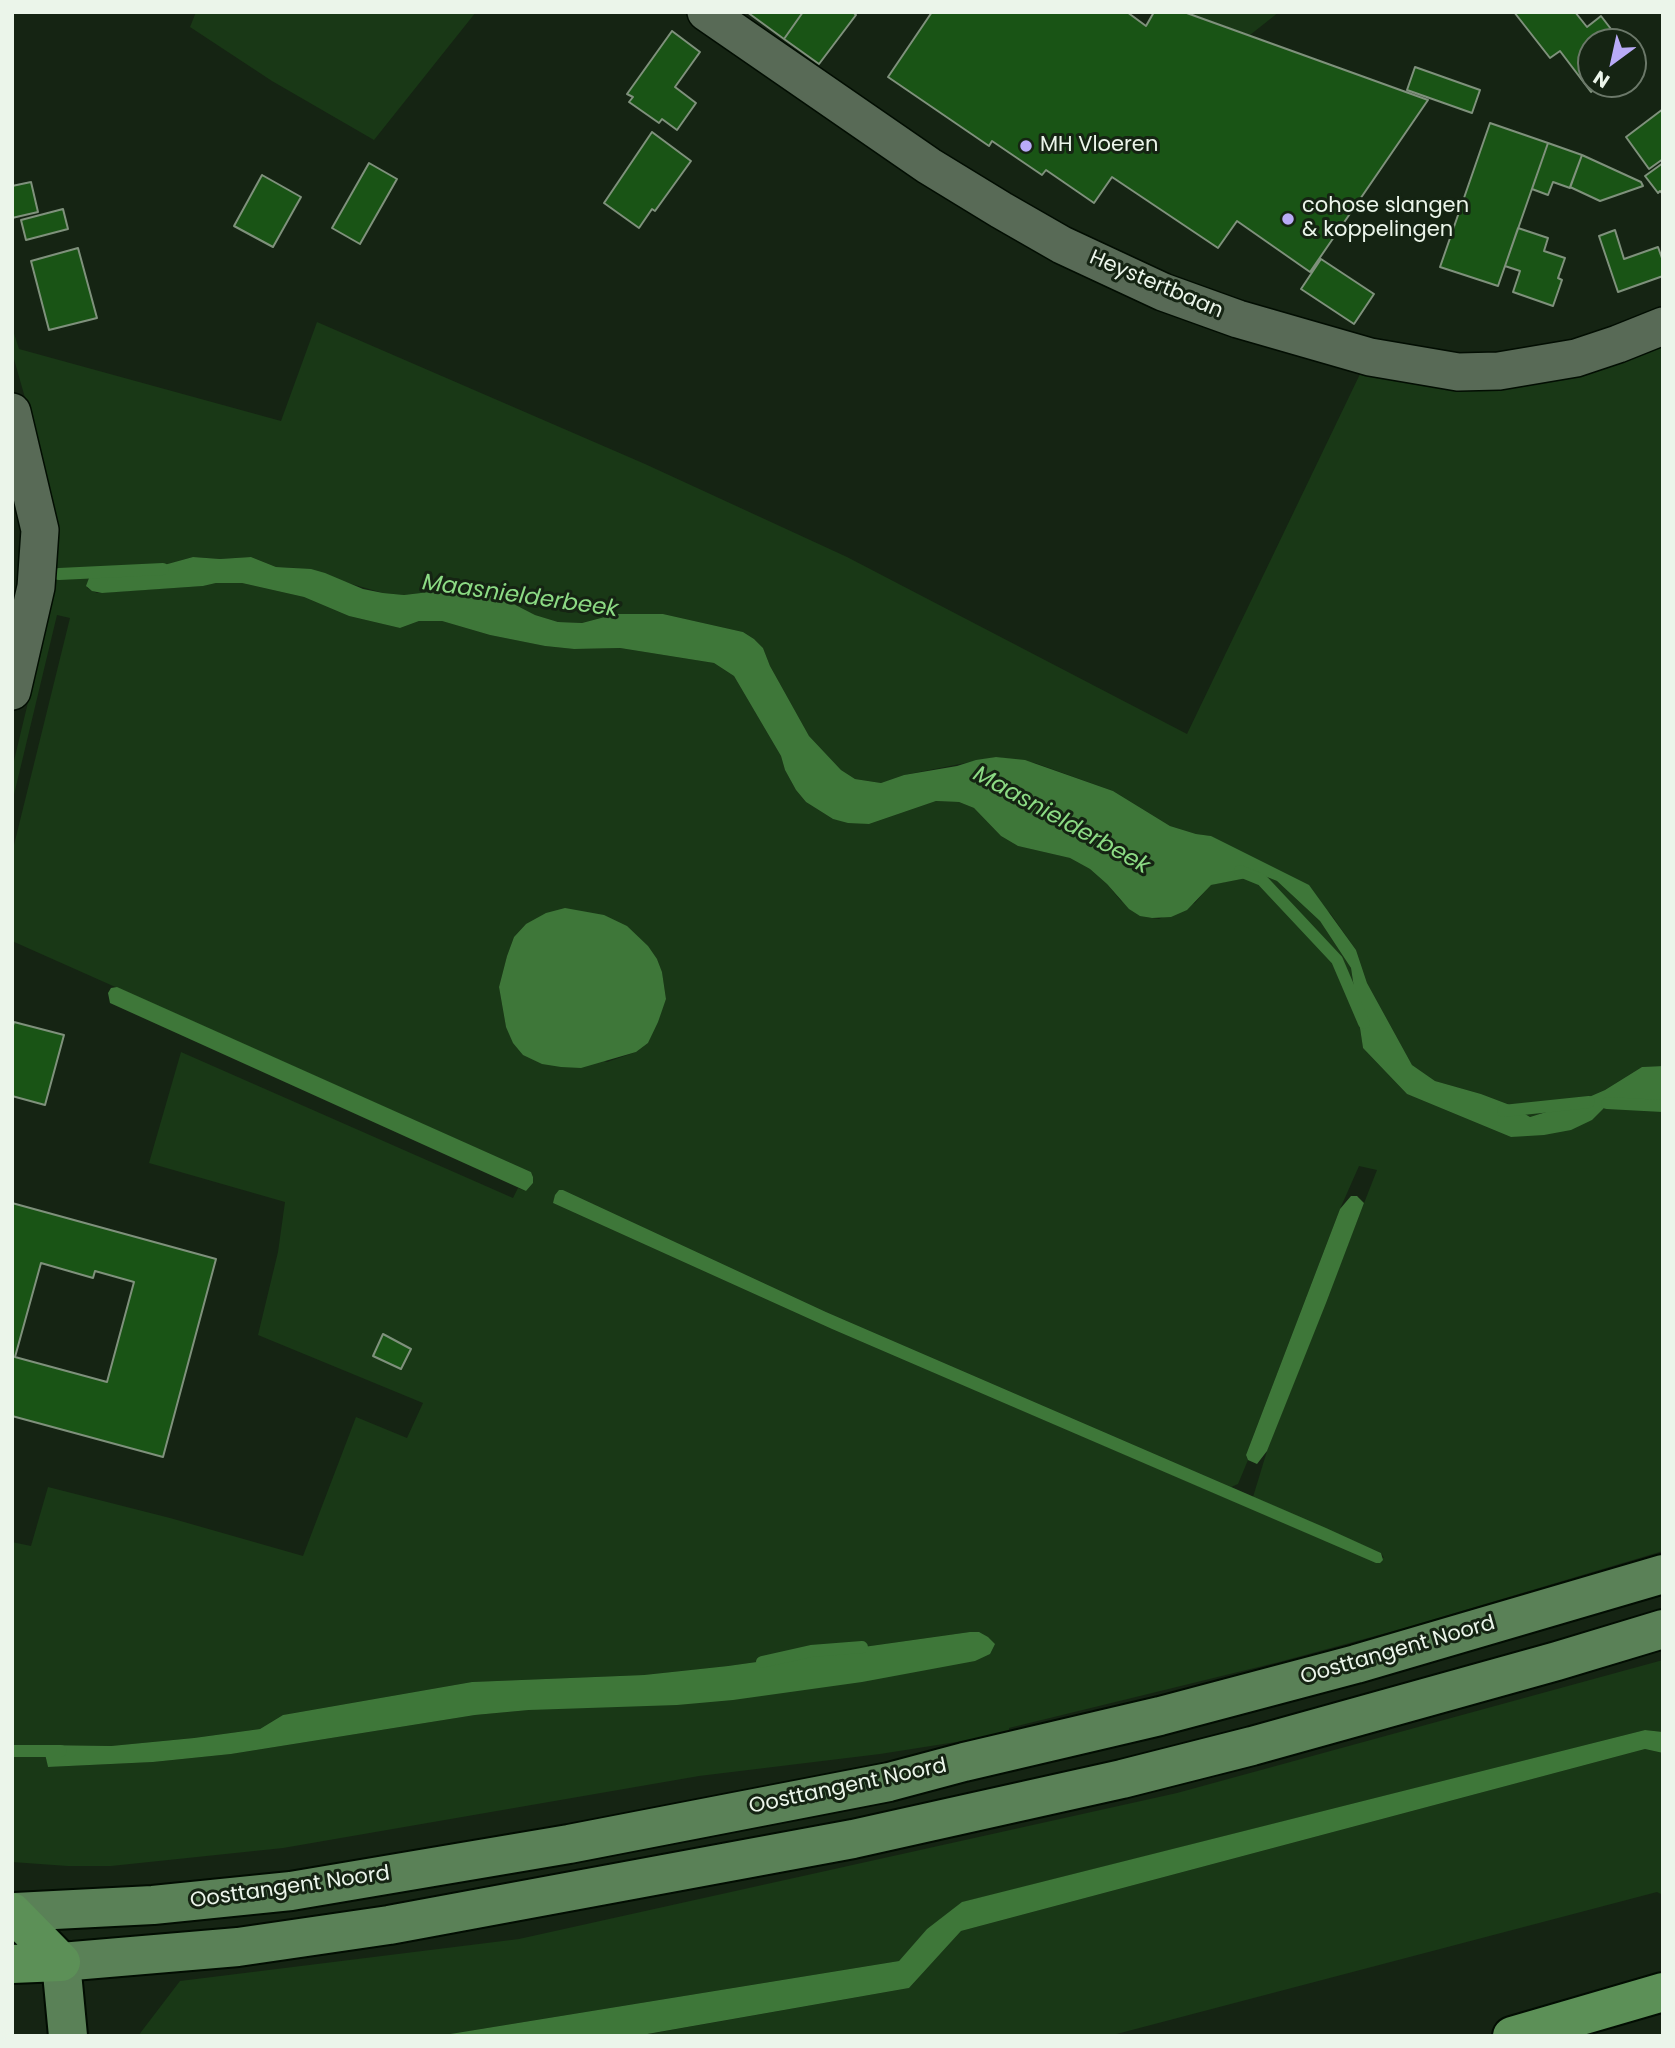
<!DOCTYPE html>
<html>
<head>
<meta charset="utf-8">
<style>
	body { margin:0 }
	#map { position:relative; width:1675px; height:2048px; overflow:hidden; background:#152413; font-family:Poppins,sans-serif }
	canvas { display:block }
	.frame { position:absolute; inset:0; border:14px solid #ebf5ea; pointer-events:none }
	.north { position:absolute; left:1577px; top:28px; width:70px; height:70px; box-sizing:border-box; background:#152413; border:2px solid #6b7869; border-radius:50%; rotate:213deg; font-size:19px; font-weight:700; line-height:28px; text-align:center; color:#ebf5ea }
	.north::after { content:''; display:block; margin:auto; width:24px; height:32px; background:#b9abf7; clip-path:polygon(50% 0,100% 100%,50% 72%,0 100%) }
</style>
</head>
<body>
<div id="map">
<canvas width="1675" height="2048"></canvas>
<div class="frame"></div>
<div class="north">N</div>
</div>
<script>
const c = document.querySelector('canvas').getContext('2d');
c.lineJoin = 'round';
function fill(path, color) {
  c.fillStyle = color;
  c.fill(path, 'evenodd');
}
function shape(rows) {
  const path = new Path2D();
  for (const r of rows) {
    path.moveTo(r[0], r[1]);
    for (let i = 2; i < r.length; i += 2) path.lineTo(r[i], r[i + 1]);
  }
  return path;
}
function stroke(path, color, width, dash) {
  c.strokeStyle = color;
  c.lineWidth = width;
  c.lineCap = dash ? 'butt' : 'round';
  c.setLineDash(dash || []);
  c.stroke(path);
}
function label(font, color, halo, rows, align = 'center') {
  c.font = font + ' Poppins,sans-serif';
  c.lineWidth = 6;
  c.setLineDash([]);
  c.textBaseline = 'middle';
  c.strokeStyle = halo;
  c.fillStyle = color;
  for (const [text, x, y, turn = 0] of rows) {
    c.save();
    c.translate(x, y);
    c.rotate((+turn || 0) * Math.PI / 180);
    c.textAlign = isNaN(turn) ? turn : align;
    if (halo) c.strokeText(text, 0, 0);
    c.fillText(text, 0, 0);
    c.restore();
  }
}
fill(shape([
	[196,12,476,12,374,140,272,81,190,27],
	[1184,12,1279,12,1250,35],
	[894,160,971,208,1440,381,1663,337,1663,1066,1642,1067,1605,1090,1575,1103,1530,1117,1510,1105,1481,1094,1435,1081,1412,1065,1367,983,1356,950,1330,913,1211,836,1196,834,1170,826,1113,791,1035,763,996,757,904,775,881,783,855,779,841,770,809,736,770,666,763,648,754,639,743,632,663,614,616,614,582,623,558,622,535,615,504,599,469,591,446,590,404,595,383,593,295,568,276,567,251,557,220,559,193,557,142,571,99,574,89,578,87,588,97,593,203,586,216,583,242,583,304,597,349,616,400,628,419,621,442,621,490,635,545,646,574,649,620,648,714,663,734,676,781,756,785,770,796,790,806,802,833,819,869,824,936,801,959,802,974,808,1001,836,1018,846,1070,858,1090,869,1107,884,1121,901,1146,917,1152,918,1159,919,1195,903,1210,885,1262,875,1277,881,1320,921,1351,968,1363,1048,1407,1094,1511,1137,1592,1120,1604,1108,1639,1100,1663,1110,1663,1551,1405,1628,1279,1662,1009,1728,1009,1732,969,1740,880,1754,699,1776,283,1848,111,1866,68,1866,12,1862,12,1542,31,1546,48,1487,170,1518,303,1556,356,1417,407,1438,423,1403,258,1335,278,1252,285,1202,149,1163,181,1052,513,1198,518,1188,526,1191,533,1183,533,1177,531,1172,12,941,12,853,70,618,57,615,12,803,12,769,48,619,53,583,35,433,12,352,12,327,19,349,281,421,317,322,645,464,847,557,1187,734,1361,372,1145,304,992,226],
	[526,924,657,959,662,972,666,999,648,1043,636,1052,607,1062,506,1027,499,987,507,956,514,937],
	[1359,1166,1377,1170,1267,1451,1253,1497,1381,1553,1384,1558,1321,1539,832,1329,553,1203,563,1190,826,1312,1231,1487,1238,1484,1248,1460,1246,1455,1340,1209],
	[383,1335,411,1349,401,1369,373,1356],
	[970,1632,529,1710,475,1715,231,1754,153,1762,48,1767,44,1745,111,1746,194,1738,260,1729,283,1715,472,1682,644,1675,728,1666],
	[1663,1660,1663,1732,1645,1730,963,1902,927,1929,899,1961,438,2036,138,2036,180,1981,519,1939,1177,1793],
	[1645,1749,1663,1753,1663,1895,1657,1892,1109,2036,637,2036,909,1988,961,1931]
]), '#193816');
fill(shape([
	[193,557,220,559,251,557,276,567,311,569,325,573,363,589,383,593,404,595,446,590,469,591,504,599,535,615,558,622,582,623,616,614,663,614,743,632,754,639,763,648,770,666,809,736,841,770,855,779,881,783,904,775,957,766,976,760,996,757,1025,760,1113,791,1170,826,1196,834,1211,836,1309,885,1356,950,1367,983,1412,1065,1435,1081,1481,1094,1510,1105,1530,1117,1575,1103,1605,1090,1642,1067,1663,1066,1663,1110,1639,1100,1604,1108,1592,1120,1571,1130,1544,1135,1511,1137,1407,1094,1363,1048,1351,968,1320,921,1277,881,1262,875,1211,885,1187,910,1171,917,1152,918,1140,916,1129,909,1107,884,1090,869,1070,858,1018,846,1001,836,974,808,959,802,936,801,869,824,848,823,833,819,806,802,796,790,785,770,781,756,734,676,714,663,620,648,574,649,545,646,490,635,442,621,419,621,400,628,349,616,304,597,242,583,216,583,203,586,102,593,92,591,86,586,89,578,99,574,142,571],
	[565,908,604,915,627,926,648,946,657,959,662,972,666,999,658,1022,648,1043,636,1052,581,1068,561,1067,542,1064,523,1055,513,1043,506,1027,499,987,507,956,514,937,526,924,546,913],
	[117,987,531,1172,533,1177,533,1183,526,1191,110,1003,108,993,111,988],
	[559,1190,563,1190,826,1312,1326,1528,1381,1553,1383,1560,1380,1563,1376,1563,832,1329,553,1203,555,1195],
	[1351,1196,1357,1196,1364,1203,1326,1303,1267,1451,1257,1464,1248,1460,1246,1455,1340,1209],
	[970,1632,979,1632,988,1637,995,1644,990,1654,975,1661,862,1682,733,1700,677,1705,529,1710,475,1715,231,1754,153,1762,48,1767,43,1745,111,1746,194,1738,260,1729,283,1715,472,1682,644,1675,728,1666],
	[1645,1730,1663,1732,1663,1753,1645,1749,961,1931,909,1988,636,2036,438,2036,899,1961,927,1929,962,1902]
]), '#3e7739');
stroke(shape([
	[59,574,163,569],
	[1240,871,1262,880,1337,960,1364,1023],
	[1607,1103,1663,1106],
	[1503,1111,1589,1102],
	[762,1662,811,1651,862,1647],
	[12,1751,61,1751]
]), '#3e7739', 12);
const building = shape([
	[747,12,803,12,784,39,747,12],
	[803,12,853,12,856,15,819,64,784,39,803,12],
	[932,12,1127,12,1146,26,1154,12,1184,12,1428,100,1310,272,1237,221,1218,248,1112,177,1094,203,1046,170,1042,175,992,141,989,146,888,77,932,12],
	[1514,12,1575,12,1587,27,1601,16,1621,42,1591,42,1591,84,1601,84,1591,92,1560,51,1550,58,1514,12],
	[672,31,700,52,675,87,696,103,677,130,662,119,659,123,629,102,633,97,627,94,672,31],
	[1415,67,1480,90,1472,113,1407,90,1415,67],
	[1663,109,1663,159,1649,169,1626,137,1663,109],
	[1490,123,1548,143,1498,286,1440,267,1490,123],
	[652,132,691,161,655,211,652,209,639,228,604,203,652,132],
	[1548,143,1582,155,1570,188,1553,182,1548,195,1532,189,1548,143],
	[1582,155,1641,182,1643,186,1600,201,1570,187,1582,155],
	[369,163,397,179,360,244,332,228,369,163],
	[1663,163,1663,194,1660,191,1658,193,1645,176,1663,163],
	[262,175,301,197,273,247,234,226,262,175],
	[31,182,38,212,12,218,12,186,31,182],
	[63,209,68,229,26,240,21,220,63,209],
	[1518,228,1548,238,1544,251,1565,258,1558,278,1562,280,1553,306,1513,292,1520,271,1505,266,1518,228],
	[1615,230,1624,259,1658,247,1663,261,1663,276,1618,292,1599,236,1615,230],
	[78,248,97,318,49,330,31,261,78,248],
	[1321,259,1374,294,1354,324,1301,289,1321,259],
	[14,1022,64,1035,45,1105,12,1096,12,1029,14,1022],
	[12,1203,216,1259,163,1457,12,1416,12,1203],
	[41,1263,93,1278,95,1271,134,1282,107,1382,15,1357,41,1263],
	[383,1334,411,1349,401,1369,373,1356,383,1334]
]);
fill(building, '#195415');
stroke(building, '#7f917c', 2);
const minor = shape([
	[706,12,929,166,1001,210,1062,245,1163,292,1238,319,1370,357,1458,372,1499,371,1576,358,1618,344,1663,326],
	[12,412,40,530,36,587,12,691]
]);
const primary = shape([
	[12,1919,15,1912,153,1905,291,1891,569,1844,889,1782,964,1762,1160,1716,1356,1664,1663,1574],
	[68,2036,61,1962,238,1947,389,1925,853,1839,1122,1779,1252,1746,1557,1661,1663,1629]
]);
const motorway = shape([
	[12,1912,61,1962],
	[12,1964,61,1962],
	[1512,2036,1663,1992]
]);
stroke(minor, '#020d02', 40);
stroke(primary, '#020d02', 42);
stroke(motorway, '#020d02', 42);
stroke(minor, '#586a56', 37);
stroke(primary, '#5a8157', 38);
stroke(motorway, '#5c9057', 38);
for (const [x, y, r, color] of [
	[1026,146,7,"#b9abf7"],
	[1288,219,7,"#b9abf7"]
]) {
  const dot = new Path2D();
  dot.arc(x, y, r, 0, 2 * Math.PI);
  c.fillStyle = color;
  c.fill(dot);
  stroke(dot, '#152413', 2.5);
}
label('21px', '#ebf5ea', '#152413', [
	["MH Vloeren",1040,146],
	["cohose slangen",1302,207],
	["& koppelingen",1302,231]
], 'left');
label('21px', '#ebf5ea', '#152413', [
	["Heystertbaan",1156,285,23],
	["Oosttangent Noord",1398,1651,-16],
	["Oosttangent Noord",848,1787,-12],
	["Oosttangent Noord",290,1888,-8]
]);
label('italic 23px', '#8cdb84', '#152413', [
	["Maasnielderbeek",520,597,8],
	["Maasnielderbeek",1061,821,29]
]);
</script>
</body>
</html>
